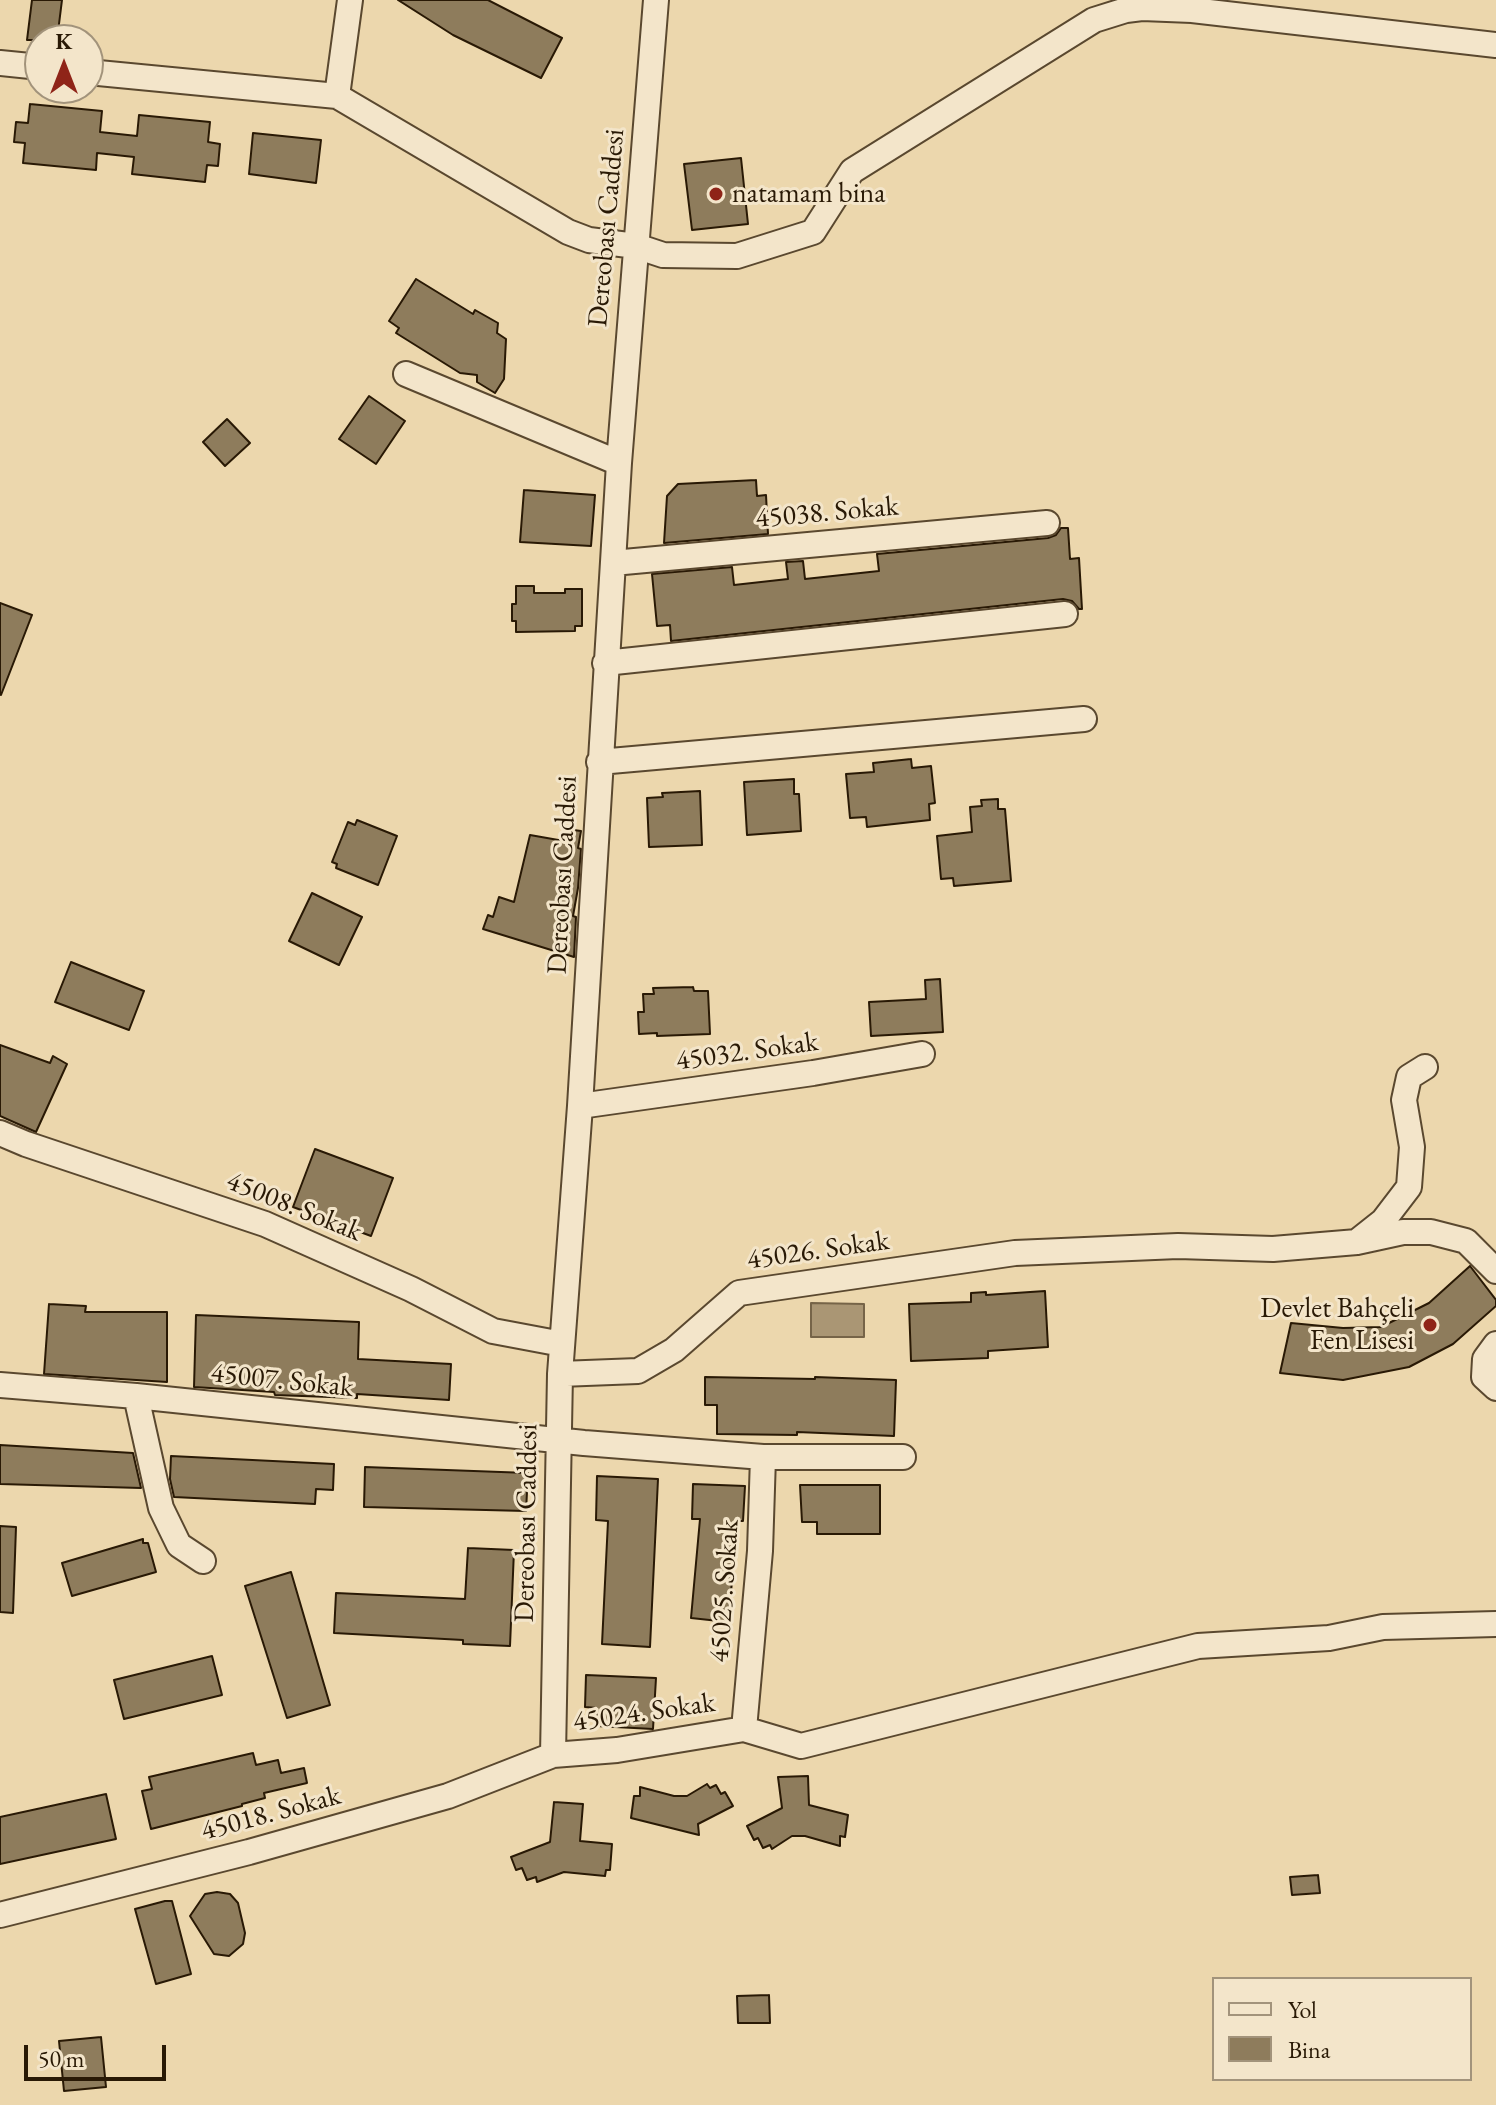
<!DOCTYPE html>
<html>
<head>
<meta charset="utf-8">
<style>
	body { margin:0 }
	#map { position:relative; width:1496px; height:2105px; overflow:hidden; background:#ecd7ad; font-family:"EB Garamond",serif }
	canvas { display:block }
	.legend { position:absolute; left:1212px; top:1977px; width:260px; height:104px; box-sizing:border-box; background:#f3e5ca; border:2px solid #a2937b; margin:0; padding:10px 14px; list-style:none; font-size:24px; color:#291905 }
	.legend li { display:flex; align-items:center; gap:16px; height:40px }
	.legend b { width:40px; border:2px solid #a2937b }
	.north { position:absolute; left:24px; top:24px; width:80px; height:80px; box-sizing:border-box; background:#f3e5ca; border:2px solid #a2937b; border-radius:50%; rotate:0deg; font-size:22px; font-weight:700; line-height:32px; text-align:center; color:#291905 }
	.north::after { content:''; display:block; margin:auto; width:28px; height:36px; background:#8f2418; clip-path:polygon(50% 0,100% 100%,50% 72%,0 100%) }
	.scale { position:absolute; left:24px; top:2045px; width:142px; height:36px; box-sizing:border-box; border:4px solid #291905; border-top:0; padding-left:10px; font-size:24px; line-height:28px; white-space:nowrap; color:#291905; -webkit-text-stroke:6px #f3e5ca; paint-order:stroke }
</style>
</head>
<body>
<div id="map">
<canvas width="1496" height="2105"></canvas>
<ul class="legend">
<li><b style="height:10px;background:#f3e5ca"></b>Yol</li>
<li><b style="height:22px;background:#8e7c5c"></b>Bina</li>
</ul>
<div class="north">K</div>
<div class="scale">50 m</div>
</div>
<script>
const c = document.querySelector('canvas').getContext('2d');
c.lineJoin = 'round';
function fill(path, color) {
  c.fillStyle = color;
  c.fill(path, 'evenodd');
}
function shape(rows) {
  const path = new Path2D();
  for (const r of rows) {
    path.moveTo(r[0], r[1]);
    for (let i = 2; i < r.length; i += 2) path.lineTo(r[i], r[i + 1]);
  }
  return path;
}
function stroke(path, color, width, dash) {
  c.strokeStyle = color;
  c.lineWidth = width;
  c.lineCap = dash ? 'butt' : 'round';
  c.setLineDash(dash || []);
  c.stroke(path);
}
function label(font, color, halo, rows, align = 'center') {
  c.font = font + ' "EB Garamond",serif';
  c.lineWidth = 6;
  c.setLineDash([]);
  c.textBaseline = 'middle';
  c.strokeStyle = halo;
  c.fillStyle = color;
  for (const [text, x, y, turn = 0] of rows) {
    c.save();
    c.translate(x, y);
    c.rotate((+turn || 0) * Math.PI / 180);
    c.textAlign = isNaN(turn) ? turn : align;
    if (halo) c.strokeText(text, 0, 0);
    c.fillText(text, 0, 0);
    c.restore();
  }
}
const water = shape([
	[811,1303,864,1304,864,1337,811,1337,811,1303]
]);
fill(water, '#aa9674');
stroke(water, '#766448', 2);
const building = shape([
	[32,0,62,0,57,40,27,40,32,0],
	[398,0,488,0,562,38,541,78,453,35,398,0],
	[30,104,102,111,100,132,137,136,139,115,210,122,208,142,220,144,218,166,207,165,205,182,132,174,134,157,97,153,96,170,23,163,25,143,14,142,16,122,28,123,30,104],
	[253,133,321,140,316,183,249,174,253,133],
	[741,158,748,224,692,230,684,164,741,158],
	[416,279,473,314,475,310,498,323,497,333,506,339,504,379,495,393,477,382,477,375,460,373,396,333,399,328,389,321,416,279],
	[369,396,405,421,376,464,339,439,369,396],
	[227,419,250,443,225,466,203,442,227,419],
	[756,480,757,496,766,495,768,534,664,543,667,496,678,484,756,480],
	[524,490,595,495,591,546,520,542,524,490],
	[1061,528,1068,528,1070,559,1079,558,1082,609,1079,609,1072,601,1063,599,671,641,670,625,657,626,652,574,732,567,734,585,788,579,786,562,803,561,805,579,879,571,877,554,1048,538,1056,535,1061,528],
	[516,586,534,586,534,593,565,593,565,589,582,589,582,626,575,626,575,631,516,632,516,621,512,621,512,604,516,604,516,586],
	[0,603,32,615,1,695,0,694,0,603],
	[911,759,912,768,931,766,935,803,929,804,930,820,867,827,866,817,850,818,846,774,874,772,873,763,911,759],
	[794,779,794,794,799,794,801,831,747,835,744,782,794,779],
	[700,791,702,845,649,847,647,798,663,797,662,793,700,791],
	[998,799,998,809,1005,809,1011,881,954,886,953,878,941,879,937,836,972,832,970,807,982,806,981,800,998,799],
	[357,820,397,836,378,885,336,868,337,864,332,862,348,822,355,825,357,820],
	[566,829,581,831,578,848,581,849,578,888,573,916,576,917,574,957,483,929,488,915,493,917,499,897,514,902,530,835,564,841,566,829],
	[312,893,362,917,339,965,289,941,312,893],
	[71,962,144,991,129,1030,55,1002,71,962],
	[940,979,943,1032,871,1036,869,1002,926,999,925,980,940,979],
	[693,987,694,991,708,991,710,1034,657,1036,657,1033,639,1034,638,1012,644,1012,643,994,654,994,653,988,693,987],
	[0,1045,50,1063,53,1056,67,1064,36,1132,0,1116,0,1045],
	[315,1149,393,1178,371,1236,293,1207,315,1149],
	[1470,1266,1496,1300,1496,1306,1453,1344,1409,1367,1343,1380,1280,1373,1291,1323,1343,1328,1381,1327,1429,1303,1470,1266],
	[1045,1291,1048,1347,988,1351,988,1358,911,1361,909,1304,971,1302,971,1293,986,1292,986,1295,1045,1291],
	[49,1304,86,1306,85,1312,167,1312,167,1382,44,1374,49,1304],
	[196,1315,359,1322,358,1359,451,1364,449,1400,357,1394,357,1398,275,1395,274,1392,194,1387,196,1315],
	[705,1377,815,1379,815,1377,896,1380,894,1436,797,1432,797,1435,717,1434,717,1405,705,1405,705,1377],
	[0,1445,133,1453,141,1488,0,1484,0,1445],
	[171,1456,334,1464,333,1490,316,1489,315,1504,174,1497,170,1479,171,1456],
	[365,1467,528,1473,526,1511,364,1507,365,1467],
	[597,1476,658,1479,650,1647,602,1644,608,1521,596,1520,597,1476],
	[693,1484,745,1486,743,1521,738,1521,728,1622,691,1618,700,1519,692,1519,693,1484],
	[800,1485,880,1485,880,1534,817,1534,817,1522,802,1522,800,1485],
	[0,1526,16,1527,13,1613,0,1612,0,1526],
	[143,1539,143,1543,148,1543,156,1572,72,1596,62,1563,143,1539],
	[468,1548,514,1550,510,1646,463,1644,463,1640,334,1633,336,1593,465,1599,468,1548],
	[291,1572,330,1705,287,1718,245,1586,291,1572],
	[212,1656,222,1695,124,1719,114,1680,212,1656],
	[586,1675,656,1678,653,1729,596,1726,597,1708,585,1707,586,1675],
	[253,1753,256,1765,278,1760,281,1773,304,1768,307,1783,264,1793,265,1798,242,1804,242,1806,151,1829,142,1791,152,1789,149,1777,253,1753],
	[808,1776,809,1805,848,1815,845,1837,840,1836,840,1846,805,1836,792,1836,772,1849,770,1845,763,1848,758,1838,754,1840,747,1826,782,1808,778,1777,808,1776],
	[707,1784,710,1788,716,1785,721,1794,725,1792,733,1806,698,1824,699,1835,631,1818,634,1796,640,1796,640,1787,674,1796,687,1796,707,1784],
	[106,1794,116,1839,0,1864,0,1817,106,1794],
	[554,1802,583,1804,580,1841,612,1844,610,1870,606,1870,605,1876,564,1872,537,1882,536,1877,527,1880,522,1868,516,1870,511,1857,550,1842,554,1802],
	[1318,1875,1320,1893,1292,1895,1290,1877,1318,1875],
	[217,1892,230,1894,238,1903,245,1933,243,1944,229,1956,214,1954,190,1916,205,1894,217,1892],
	[165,1901,172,1901,191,1974,156,1984,135,1909,165,1901],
	[769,1995,770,2023,738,2023,737,1996,769,1995],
	[101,2037,106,2087,64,2091,59,2041,101,2037]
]);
fill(building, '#8e7c5c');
stroke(building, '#291905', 2);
const minor = shape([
	[0,63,40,67],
	[88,72,337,96,350,0],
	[337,96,568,232,589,240,636,246,663,255,737,256,813,232,852,171,1094,20,1126,10,1142,8,1192,10,1496,45],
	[406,374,619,463],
	[613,563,1047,523],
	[605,663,1065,614],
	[599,762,1084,719],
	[580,1106,813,1073,922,1054],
	[0,1133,26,1144,265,1224,411,1289,493,1331,562,1344],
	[1359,1240,1383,1221,1409,1187,1412,1147,1404,1100,1409,1077,1425,1067],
	[1496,1344,1485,1359,1484,1377,1496,1388],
	[560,1374,638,1371,674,1350,739,1293,1015,1253,1178,1246,1273,1249,1357,1242,1403,1232,1431,1232,1466,1241,1496,1271],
	[0,1385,136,1396,584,1443,763,1457,903,1457],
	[136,1396,161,1508,179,1545,203,1561],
	[744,1729,760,1551,763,1457],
	[553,1755,560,1374,580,1106,619,463,656,0],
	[0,1915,249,1852,448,1796,553,1755,617,1750,744,1729,801,1746,1198,1646,1329,1638,1383,1627,1496,1624]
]);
stroke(minor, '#5a482f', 28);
stroke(minor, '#f3e5ca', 24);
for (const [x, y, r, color] of [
	[716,194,8,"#8f2418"],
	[1430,1325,8,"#8f2418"]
]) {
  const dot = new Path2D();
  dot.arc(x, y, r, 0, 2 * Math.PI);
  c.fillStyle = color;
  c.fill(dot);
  stroke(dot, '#f3e5ca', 3);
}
label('28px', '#291905', '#f3e5ca', [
	["natamam bina",732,194],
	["Devlet Bahçeli",1414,1309,"right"],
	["Fen Lisesi",1414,1341,"right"]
], 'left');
label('28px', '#291905', '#f3e5ca', [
	["Dereobası Caddesi",607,228,-85],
	["45038. Sokak",827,513,-5],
	["Dereobası Caddesi",563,875,-87],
	["45032. Sokak",747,1052,-8],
	["45008. Sokak",294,1207,22],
	["45026. Sokak",818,1251,-8],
	["45007. Sokak",282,1381,6],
	["Dereobası Caddesi",527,1523,-89],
	["45025. Sokak",725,1591,-86],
	["45024. Sokak",644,1713,-8],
	["45018. Sokak",271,1814,-15]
]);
</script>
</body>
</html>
